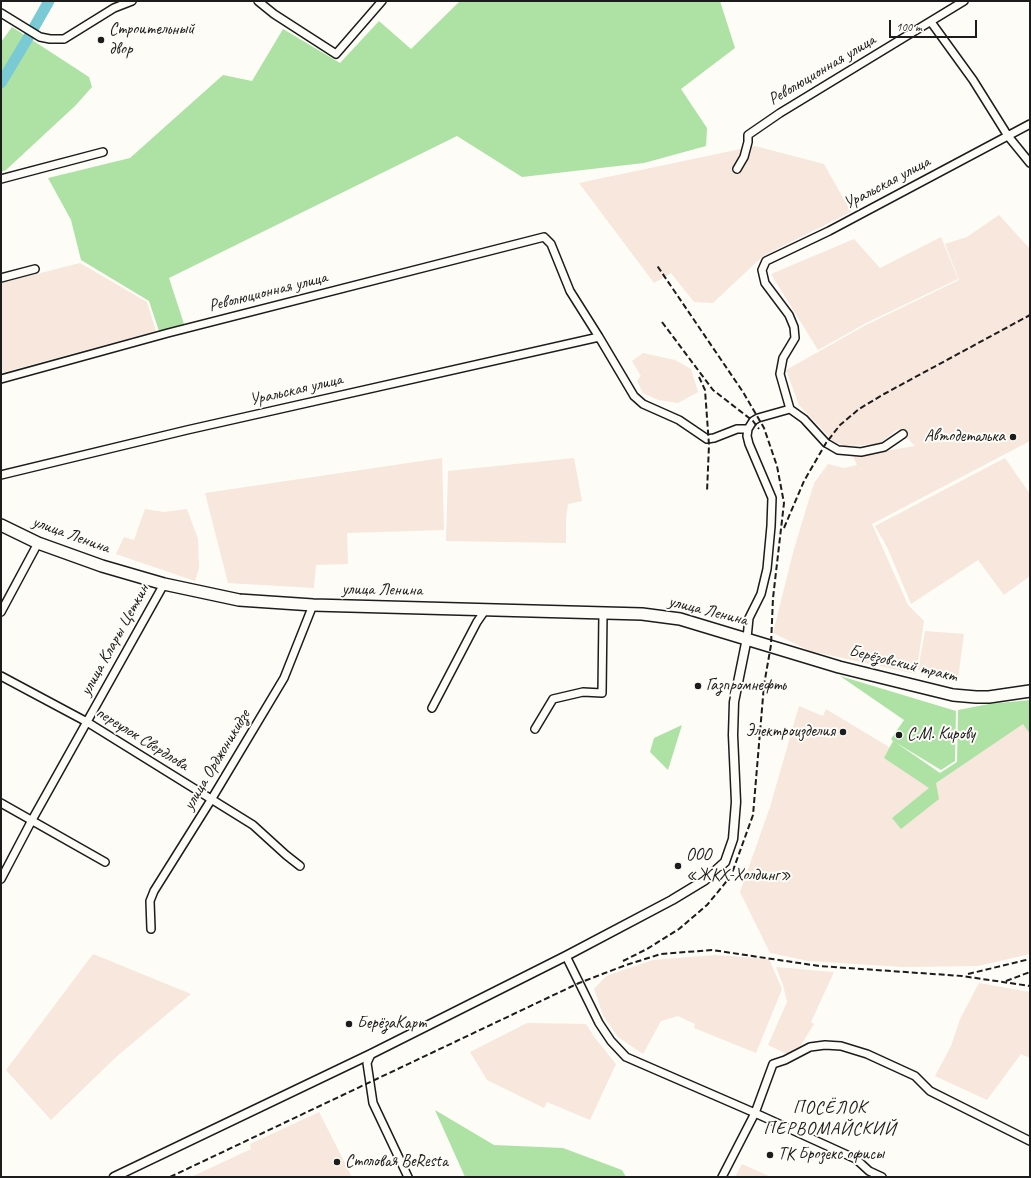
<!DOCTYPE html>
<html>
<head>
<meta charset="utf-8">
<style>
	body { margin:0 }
	#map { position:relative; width:1031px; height:1178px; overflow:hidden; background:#fdfcf7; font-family:Caveat,sans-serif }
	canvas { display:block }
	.frame { position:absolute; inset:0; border:2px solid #1c1c1c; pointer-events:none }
	.scale { position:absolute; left:889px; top:20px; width:88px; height:18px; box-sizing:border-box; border:2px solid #1c1c1c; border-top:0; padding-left:5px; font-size:12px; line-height:14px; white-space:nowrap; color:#1c1c1c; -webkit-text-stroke:3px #fdfcf7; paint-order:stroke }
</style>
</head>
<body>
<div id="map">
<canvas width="1031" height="1178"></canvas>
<div class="frame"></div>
<div class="scale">100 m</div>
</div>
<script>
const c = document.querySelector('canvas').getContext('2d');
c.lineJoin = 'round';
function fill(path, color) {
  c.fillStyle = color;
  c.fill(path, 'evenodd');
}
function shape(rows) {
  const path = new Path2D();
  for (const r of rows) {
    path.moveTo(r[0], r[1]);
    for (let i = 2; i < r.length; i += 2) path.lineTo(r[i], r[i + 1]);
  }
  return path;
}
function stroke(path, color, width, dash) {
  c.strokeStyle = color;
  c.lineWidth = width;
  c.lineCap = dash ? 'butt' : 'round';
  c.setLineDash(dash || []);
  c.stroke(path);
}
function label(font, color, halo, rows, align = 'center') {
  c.font = font + ' Caveat,sans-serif';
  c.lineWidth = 4;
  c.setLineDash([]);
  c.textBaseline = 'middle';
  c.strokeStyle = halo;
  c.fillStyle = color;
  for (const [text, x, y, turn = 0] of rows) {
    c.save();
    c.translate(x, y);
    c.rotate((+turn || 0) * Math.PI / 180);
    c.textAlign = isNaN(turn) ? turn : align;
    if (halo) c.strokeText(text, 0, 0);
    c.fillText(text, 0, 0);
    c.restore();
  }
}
fill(shape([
	[755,146,824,164,851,212,763,256,713,303,694,302,671,273,654,283,579,183],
	[999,215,1030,249,1030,441,872,524,908,605,924,621,916,674,810,651,773,633,794,549,814,483,828,464,844,468,857,465,853,456,915,446,898,429,879,444,845,446,833,441,799,405,786,370,866,325,959,280,945,244,967,237],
	[941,237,958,279,866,323,818,350,771,274,854,239,880,268],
	[80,263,147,302,156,331,1,373,1,283],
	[643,353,675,360,691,369,698,392,678,403,658,400,643,393,637,381,641,376,632,361],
	[442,458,444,530,347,533,348,564,316,565,314,588,228,583,205,493],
	[574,458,582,501,568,504,566,519,566,543,446,541,448,471],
	[1005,458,1030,494,1030,576,1004,595,978,560,911,604,888,549,875,526],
	[145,509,164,512,187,509,198,539,199,568,195,581,116,554,124,537,134,540],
	[925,631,964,634,958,679,918,670],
	[799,706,823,716,826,709,937,776,1027,711,1030,716,1030,954,978,966,903,967,809,961,770,953,740,892,770,807],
	[93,954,191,994,116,1057,51,1120,6,1070],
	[715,955,769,959,782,989,756,1053,694,1028,695,1024,678,1016,661,1021,643,1054,618,1037,603,1015,594,989,606,976,653,960],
	[776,967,834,972,811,1022,814,1024,796,1053,789,1055,768,1045,787,1002,783,985],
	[979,983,1030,992,1030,1058,1021,1054,987,1100,935,1076,951,1046,960,1019],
	[527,1023,586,1024,595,1038,616,1064,590,1120,547,1102,544,1108,487,1080,470,1052],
	[319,1112,352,1177,191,1177,251,1149,250,1144],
	[742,1164,771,1177,735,1177]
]), '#f7e7dc');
fill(shape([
	[460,1,720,1,735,48,681,89,707,128,706,146,644,163,522,177,457,136,169,278,184,324,159,331,149,301,81,260,71,220,48,178,130,158,223,75,252,81,283,29,340,63,379,21,411,49],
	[12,27,89,77,92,87,76,105,6,170,1,172,1,42],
	[840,676,956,711,955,761,941,770,895,742,940,773,957,762,958,710,989,704,1030,700,1030,734,1023,724,936,783,939,799,901,829,892,818,929,788,884,758,893,741,891,739,904,720],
	[682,725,668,770,650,752,654,738],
	[435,1110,494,1145,563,1148,622,1170,626,1177,465,1177]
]), '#ade2a4');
stroke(shape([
	[32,31,49,1],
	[1,83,31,33]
]), '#7acad5', 11);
const minor = shape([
	[258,1,274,14,336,54,382,1],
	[1,13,40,37,50,39,64,39,114,8,132,1],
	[931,22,973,80,1008,136,1030,163],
	[737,169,744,157,748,142,748,135,780,113,964,1],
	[1,179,103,152],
	[1,278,35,269],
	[1,379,168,333,544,237,551,244,570,291,599,337,634,396,643,404,679,420,707,439,714,438,737,429,748,429],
	[903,434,884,447,861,452,838,450,826,443,804,419,790,409,780,374,783,358,795,338,794,327,789,315,765,283,762,270,766,261,829,231,1030,124],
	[1,475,187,430,599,337],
	[1,612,38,543],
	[747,638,749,618,761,594,767,569,771,526,772,498,749,444,747,436,748,429,753,421,758,418,790,409],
	[1,676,87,722,253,825,286,855,300,866],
	[432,708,477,622,486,609],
	[535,729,553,699,583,692,602,693,603,613],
	[1,803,105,862],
	[1,879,32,820,164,584],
	[151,929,150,901,154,891,211,800,284,678,313,605],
	[566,956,599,1023,611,1041,626,1057,755,1113,773,1064,785,1060,810,1047,825,1045,841,1046,867,1054,915,1076,930,1091,1030,1141],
	[371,1054,367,1063,373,1103,408,1177],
	[722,1177,755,1113,856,1159,869,1171,882,1177]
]);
const tertiary = shape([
	[114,1177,371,1054,566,956,672,900,705,880,725,862,733,839,736,802,733,735,734,702,747,638]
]);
const primary = shape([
	[1,525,38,543,102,566,164,584,239,600,313,605,642,614,680,619,839,667,953,695,976,697,989,697,1030,691]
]);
stroke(minor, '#1c1c1c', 10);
stroke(tertiary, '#1c1c1c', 11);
stroke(primary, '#1c1c1c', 14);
stroke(minor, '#fdfcf7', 7);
stroke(tertiary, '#fdfcf7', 8);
stroke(primary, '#fdfcf7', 11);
stroke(shape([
	[662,322,713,390,753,421,759,429],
	[699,377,705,390,709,445,707,492],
	[784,528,804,481,826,443,840,425,859,409,884,394,1030,315],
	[623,961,647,949,679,929,707,905,731,876,753,815,764,685,771,645,773,598,784,503,777,466,764,428,743,392,656,264],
	[968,974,1030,959],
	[1006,981,1030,972],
	[170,1177,579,983,626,965,661,954,712,950,819,966,962,976,1030,986]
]), '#1c1c1c', 2, [6, 3]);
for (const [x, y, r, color] of [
	[101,40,4,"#1c1c1c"],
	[1013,437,4,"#1c1c1c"],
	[698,686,4,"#1c1c1c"],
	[843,732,4,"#1c1c1c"],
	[899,735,4,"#1c1c1c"],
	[678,866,4,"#1c1c1c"],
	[349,1024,4,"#1c1c1c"],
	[770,1155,4,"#1c1c1c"],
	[337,1162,4,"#1c1c1c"]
]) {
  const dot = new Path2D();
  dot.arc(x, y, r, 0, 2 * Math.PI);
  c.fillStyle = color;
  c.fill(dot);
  stroke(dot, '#fdfcf7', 1.5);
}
label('17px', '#1c1c1c', '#fdfcf7', [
	["Строительный",109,30],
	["двор",109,50],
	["Автодеталька",1005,437,"right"],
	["Газпромнефть",706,686],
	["Электроизделия",835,732,"right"],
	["С.М. Кирову",907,735],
	["ООО",686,856],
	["«ЖКХ-Холдинг»",686,876],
	["БерёзаКарт",357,1024],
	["ТК Брозекс офисы",778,1155],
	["Столовая BeResta",345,1162]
], 'left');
label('17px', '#1c1c1c', '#fdfcf7', [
	["Революционная улица",822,70,-31],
	["Уральская улица",887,183,-28],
	["Революционная улица",268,292,-14],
	["Уральская улица",296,390,-13],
	["улица Ленина",71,535,20],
	["улица Ленина",382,590,1],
	["улица Ленина",708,611,14],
	["улица Клары Цеткин",115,640,-61],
	["Берёзовский тракт",903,664,14],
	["переулок Свердлова",142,739,32],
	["улица Орджоникидзе",217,760,-59]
]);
c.letterSpacing = '1px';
label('18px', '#1c1c1c', '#fdfcf7', [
	["ПОСЁЛОК",830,1108],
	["ПЕРВОМАЙСКИЙ",830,1129]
]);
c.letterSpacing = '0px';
</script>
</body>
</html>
